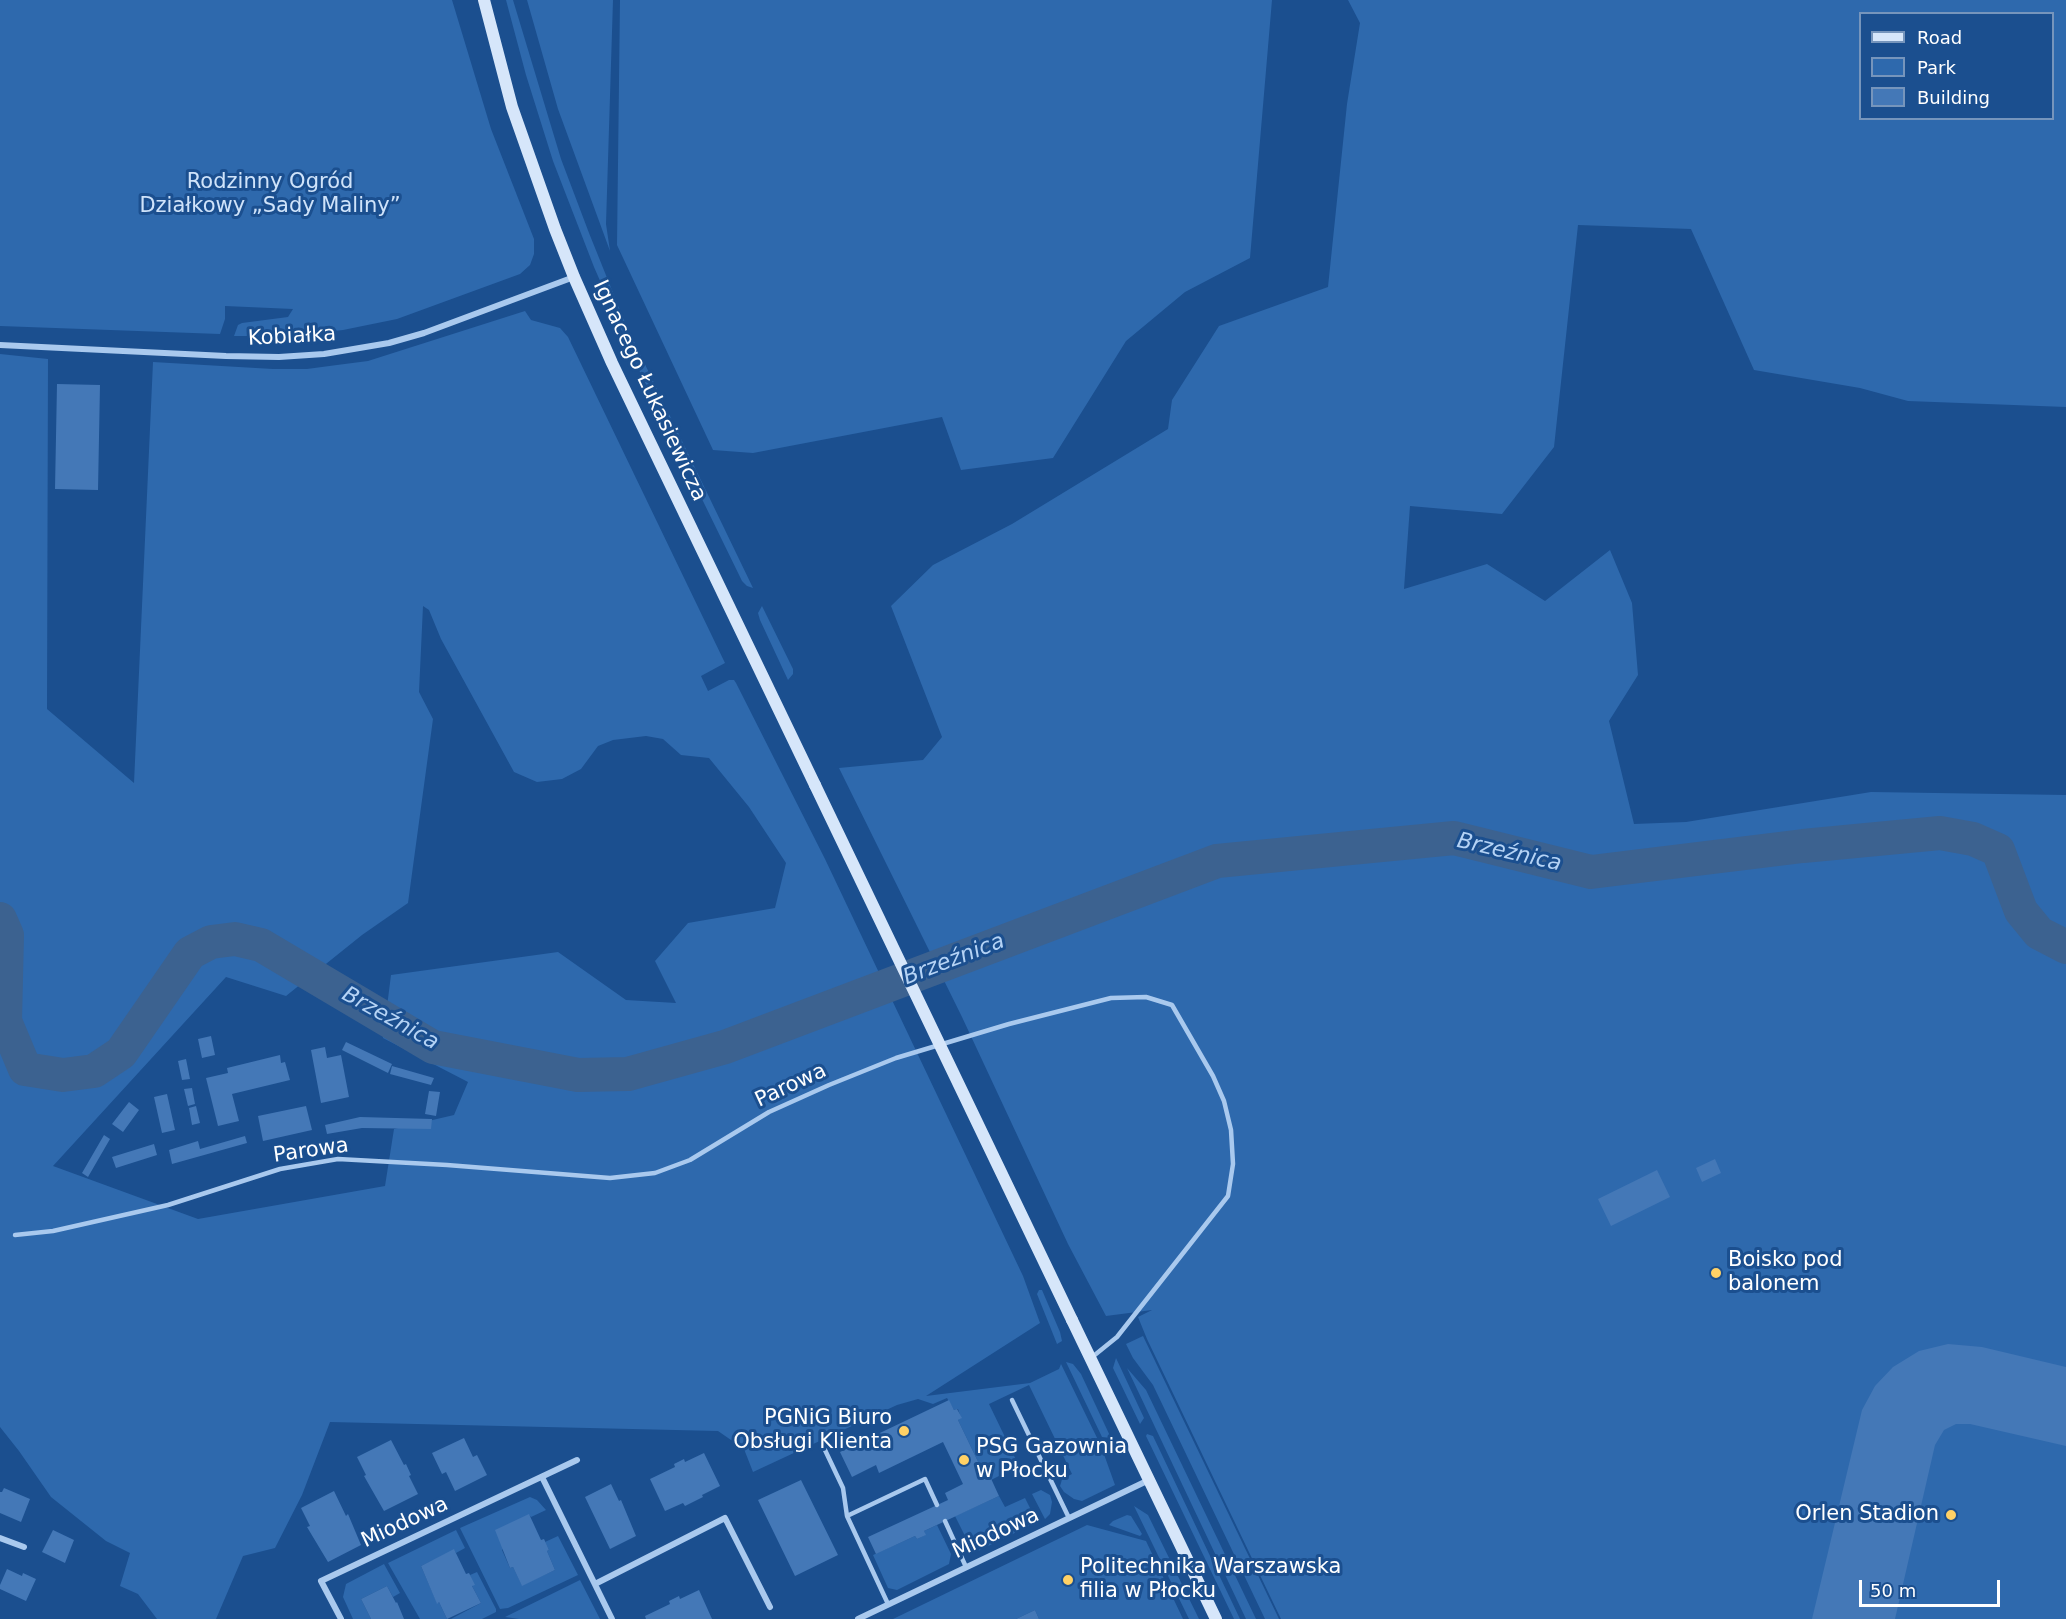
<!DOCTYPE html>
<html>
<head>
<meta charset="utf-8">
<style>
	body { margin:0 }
	#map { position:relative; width:2066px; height:1619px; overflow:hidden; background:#1b4f8f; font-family:"DejaVu Sans",sans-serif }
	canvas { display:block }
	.legend { position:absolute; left:1859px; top:12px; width:195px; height:108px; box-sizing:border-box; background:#1b4f8f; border:2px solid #7695bc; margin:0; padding:8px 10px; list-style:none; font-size:18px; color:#fff }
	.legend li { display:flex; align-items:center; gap:12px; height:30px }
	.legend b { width:30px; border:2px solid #7695bc }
	.scale { position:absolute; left:1859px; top:1580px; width:141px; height:27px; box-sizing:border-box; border:3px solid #fff; border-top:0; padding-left:8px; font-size:18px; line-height:21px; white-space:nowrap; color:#fff; -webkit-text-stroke:4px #1b4f8f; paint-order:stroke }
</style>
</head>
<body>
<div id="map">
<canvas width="2066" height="1619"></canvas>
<ul class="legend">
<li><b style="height:8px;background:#d6e6fa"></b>Road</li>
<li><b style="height:16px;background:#2e69ad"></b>Park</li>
<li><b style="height:16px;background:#4478b7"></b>Building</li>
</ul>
<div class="scale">50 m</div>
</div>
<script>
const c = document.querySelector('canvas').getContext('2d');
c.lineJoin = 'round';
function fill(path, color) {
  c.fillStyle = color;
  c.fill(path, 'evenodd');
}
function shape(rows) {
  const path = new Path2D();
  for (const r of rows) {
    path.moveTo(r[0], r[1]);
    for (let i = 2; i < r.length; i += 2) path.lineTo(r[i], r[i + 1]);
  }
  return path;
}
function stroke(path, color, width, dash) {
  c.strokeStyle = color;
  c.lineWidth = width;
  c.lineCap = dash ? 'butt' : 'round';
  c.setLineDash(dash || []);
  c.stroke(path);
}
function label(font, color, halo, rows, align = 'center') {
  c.font = font + ' "DejaVu Sans",sans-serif';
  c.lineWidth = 6;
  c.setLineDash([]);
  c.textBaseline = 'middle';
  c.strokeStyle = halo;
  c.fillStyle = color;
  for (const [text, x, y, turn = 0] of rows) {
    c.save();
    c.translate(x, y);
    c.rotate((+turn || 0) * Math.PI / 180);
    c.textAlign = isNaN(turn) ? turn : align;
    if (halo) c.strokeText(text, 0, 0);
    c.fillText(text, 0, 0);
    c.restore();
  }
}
fill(shape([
	[0,0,452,0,491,129,534,239,534,254,530,265,520,274,397,319,343,330,288,336,234,336,238,325,242,323,288,317,293,309,225,306,225,319,220,334,0,326],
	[506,0,513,0,561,159,589,233,626,325,753,588,747,586,742,581,640,372,594,267,553,161,526,75],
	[527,0,613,0,606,224,610,251,558,109],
	[620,0,1272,0,1250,258,1185,292,1126,341,1053,458,961,470,942,417,753,453,713,450,617,245],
	[1348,0,2066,0,2066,407,1908,401,1860,388,1754,370,1691,229,1578,225,1554,447,1502,514,1410,506,1404,589,1487,564,1545,601,1610,550,1632,603,1638,675,1609,721,1634,824,1686,822,1871,792,2066,795,2066,1619,1281,1619,1147,1339,1138,1317,1152,1310,1106,1316,1068,1244,962,1017,839,768,923,760,942,737,891,606,933,565,1012,524,1168,429,1172,400,1219,326,1328,287,1347,104,1360,23],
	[1860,14,2052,14,2052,118,1860,118],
	[525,311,531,320,560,328,568,337,725,663,701,676,708,691,729,680,734,680,736,683,825,859,1023,1276,1040,1323,926,1396,1030,1383,1059,1369,1061,1364,1101,1446,1115,1485,1082,1501,1074,1499,1064,1492,1060,1486,1061,1483,1062,1479,1072,1474,1029,1385,989,1404,1019,1466,991,1480,988,1472,984,1474,958,1420,961,1418,958,1409,954,1410,947,1398,933,1404,918,1399,897,1405,753,1472,744,1449,718,1431,330,1422,302,1495,275,1548,243,1556,216,1619,157,1619,138,1594,120,1586,130,1553,106,1541,51,1497,19,1451,0,1427,0,354,48,359,47,709,134,783,153,362,273,369,307,369,337,365,368,361],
	[423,606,429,610,441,639,514,772,537,782,562,779,581,769,598,746,613,740,646,736,663,739,681,755,709,758,749,807,786,863,775,908,688,923,655,961,676,1003,626,1000,558,952,391,975,383,1038,468,1082,454,1115,394,1129,385,1186,198,1219,53,1166,226,977,286,996,362,935,408,903,433,719,419,692],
	[762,606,793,669,793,674,788,680,760,620,758,613],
	[1039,1290,1042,1290,1060,1332,1062,1341,1057,1344,1037,1294],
	[1143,1336,1279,1619,1265,1619,1153,1385,1133,1358,1126,1344],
	[1116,1358,1144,1418,1140,1424,1113,1368],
	[1066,1362,1073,1364,1081,1374,1111,1438,1102,1437],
	[1127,1368,1146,1390,1256,1619,1246,1619],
	[1147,1434,1153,1436,1240,1619,1234,1619,1146,1436],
	[1041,1490,1050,1495,1052,1502,1050,1514,1045,1519,1032,1494],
	[999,1496,1005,1507,1025,1498,1037,1522,976,1552,970,1549,965,1545,967,1540,955,1516],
	[530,1497,537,1500,546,1510,531,1517,529,1515,502,1550,510,1568,513,1567,522,1585,555,1570,547,1551,549,1550,545,1542,558,1536,578,1575,508,1608,500,1609,460,1528],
	[1134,1506,1148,1515,1199,1619,1189,1619],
	[1127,1515,1131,1516,1139,1529,1142,1534,1140,1536,1109,1525,1113,1521],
	[937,1525,951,1554,949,1564,897,1590,888,1588,873,1555,915,1536,917,1539,925,1535,924,1531],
	[1087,1525,1146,1541,1183,1619,1039,1619,1035,1610,1016,1619,893,1619],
	[456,1530,465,1548,456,1553,454,1550,421,1566,437,1603,439,1602,447,1619,420,1619,388,1563],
	[384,1564,400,1593,393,1597,387,1586,361,1599,371,1619,353,1619,343,1597,346,1584],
	[477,1572,496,1609,496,1612,482,1619,451,1619,481,1603,472,1586,470,1575],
	[580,1580,600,1619,519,1619,505,1617]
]), '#2e69ad');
stroke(shape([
	[0,919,7,935,5,1021,25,1069,63,1075,94,1071,121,1053,190,953,211,942,235,939,261,945,433,1047,578,1075,628,1074,725,1047,1217,861,1454,838,1591,872,1803,846,1940,833,1973,839,1998,850,2021,911,2039,933,2066,947]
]), '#3c6290', 34);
fill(shape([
	[57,384,100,385,98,490,55,489],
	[211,1036,215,1055,202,1058,198,1039],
	[346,1042,392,1064,388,1073,342,1050],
	[325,1047,327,1058,341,1055,349,1097,321,1103,311,1050],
	[280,1055,281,1063,285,1062,290,1080,232,1094,239,1121,218,1126,206,1078,228,1073,227,1068],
	[186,1059,190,1079,182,1080,178,1061],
	[392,1066,434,1078,431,1085,390,1074],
	[192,1088,195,1104,188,1106,184,1089],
	[429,1091,440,1092,436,1116,425,1114],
	[167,1094,175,1130,162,1133,154,1097],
	[129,1102,139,1110,123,1132,112,1124],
	[196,1106,200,1123,192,1125,189,1108],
	[306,1106,312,1130,263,1141,258,1116],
	[360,1117,432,1119,431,1129,362,1128,327,1134,325,1125],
	[104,1135,110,1139,88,1177,82,1173],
	[245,1136,247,1143,172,1164,169,1150,198,1141,200,1149],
	[154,1144,157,1155,116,1168,112,1157],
	[1715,1159,1721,1173,1702,1182,1696,1168],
	[1657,1170,1670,1197,1611,1226,1598,1199],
	[1948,1344,1982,1347,2066,1367,2066,1446,1970,1424,1956,1424,1944,1430,1935,1445,1895,1619,1812,1619,1862,1410,1875,1386,1893,1367,1919,1351],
	[949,1400,954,1410,957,1409,962,1418,958,1420,984,1474,988,1472,999,1496,924,1531,926,1535,917,1539,915,1536,876,1554,868,1537,948,1500,945,1493,963,1484,943,1442,879,1473,876,1465,852,1477,840,1452],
	[464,1438,473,1457,477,1455,487,1475,455,1491,446,1472,442,1474,432,1453],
	[391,1440,404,1465,406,1464,411,1475,409,1476,418,1494,384,1511,364,1476,366,1475,357,1457],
	[704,1453,720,1486,702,1495,703,1497,685,1506,683,1503,665,1511,650,1479,675,1467,674,1464,684,1459,685,1462],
	[801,1480,838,1555,795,1576,758,1500],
	[611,1484,619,1501,621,1500,636,1536,610,1549,585,1497],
	[4,1488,30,1499,21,1522,0,1513,0,1492,2,1492],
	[334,1491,346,1516,348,1514,361,1545,328,1562,307,1527,310,1526,301,1508],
	[529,1514,541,1540,544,1539,549,1550,547,1551,555,1570,522,1586,513,1567,510,1568,495,1530],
	[53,1530,74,1540,65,1563,42,1552],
	[454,1549,466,1574,469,1573,475,1585,472,1586,481,1603,447,1619,439,1602,437,1604,421,1566],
	[7,1569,22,1576,23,1573,36,1579,26,1601,0,1589,0,1585],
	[387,1586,396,1603,397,1602,404,1619,371,1619,361,1599],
	[699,1590,712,1619,646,1619,645,1616,670,1604,669,1601,679,1596,680,1599],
	[1035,1610,1039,1619,1016,1619]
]), '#4478b7');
stroke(shape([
	[15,1235,53,1231,168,1205,280,1169,338,1159,447,1165,610,1178,655,1173,690,1160,769,1112,829,1085,896,1058,1009,1024,1111,998,1146,997,1172,1005,1213,1076,1224,1101,1231,1130,1233,1164,1228,1196,1117,1337,1091,1358],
	[1012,1400,1069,1518],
	[825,1450,843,1488,847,1516],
	[945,1521,966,1567],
	[888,1604,847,1516,925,1479,937,1505]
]), '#a9c9ee', 4.5);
stroke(shape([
	[0,345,226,356,279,357,324,354,389,343,424,333,574,277],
	[542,1477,612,1619],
	[0,1538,24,1547],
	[595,1584,725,1518,770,1607],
	[341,1619,321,1581,577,1460],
	[858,1619,1149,1480]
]), '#a9c9ee', 6);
stroke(shape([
	[484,0,512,107,555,229,574,277,612,363,815,785],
	[1072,1320,1216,1619]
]), '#d6e6fa', 12);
stroke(shape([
	[815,785,1072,1320]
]), '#d6e6fa', 12);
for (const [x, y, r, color] of [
	[1716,1273,6,"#ffd166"],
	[904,1431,6,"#ffd166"],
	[964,1460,6,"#ffd166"],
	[1951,1515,6,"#ffd166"],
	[1068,1580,6,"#ffd166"]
]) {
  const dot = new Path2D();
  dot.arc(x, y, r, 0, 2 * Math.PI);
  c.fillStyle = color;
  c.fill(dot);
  stroke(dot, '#1b4f8f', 2);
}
label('21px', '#cfe3fa', '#1b4f8f', [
	["Rodzinny Ogród",270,183],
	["Działkowy „Sady Maliny”",270,207]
]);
label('21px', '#fff', '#1b4f8f', [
	["Kobiałka",292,337,-3],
	["Ignacego Łukasiewicza",649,391,65],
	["Parowa",791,1086,-25],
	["Parowa",311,1151,-8],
	["Miodowa",405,1523,-25],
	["Miodowa",996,1534,-25]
]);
label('21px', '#fff', '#1b4f8f', [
	["Boisko pod",1728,1261],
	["balonem",1728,1285],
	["PGNiG Biuro",892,1419,"right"],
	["Obsługi Klienta",892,1443,"right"],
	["PSG Gazownia",976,1448],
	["w Płocku",976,1472],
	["Orlen Stadion",1939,1515,"right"],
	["Politechnika Warszawska",1080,1568],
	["filia w Płocku",1080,1592]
], 'left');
label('italic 22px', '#b5d3f5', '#1b4f8f', [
	["Brzeźnica",1509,853,13],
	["Brzeźnica",954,960,-21],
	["Brzeźnica",390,1019,29]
]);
</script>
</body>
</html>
